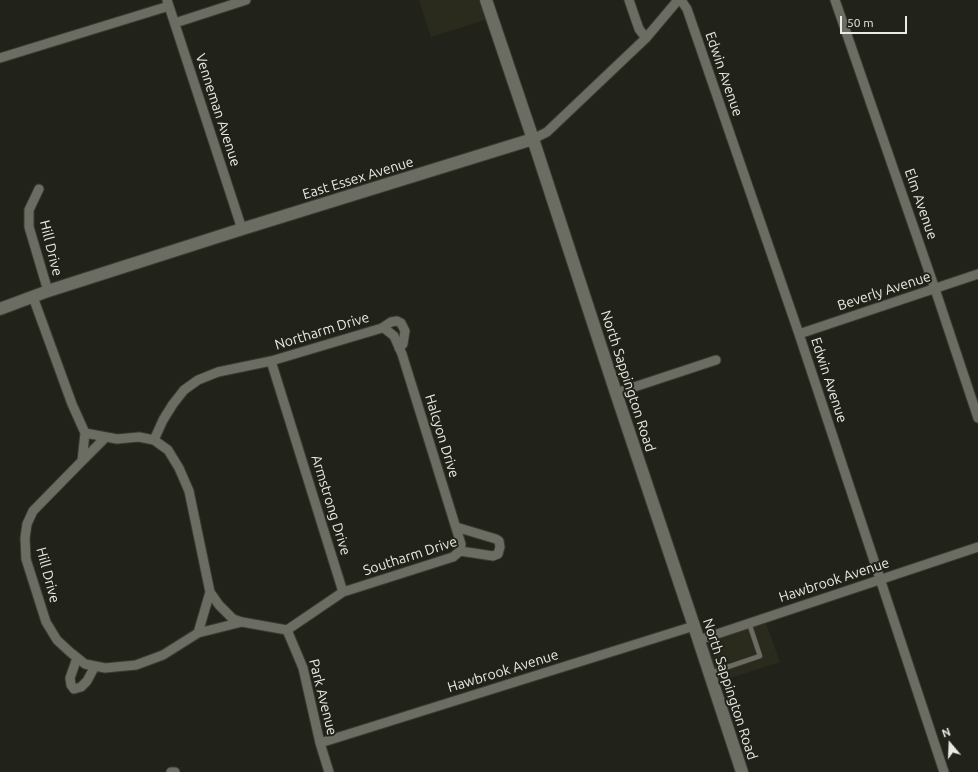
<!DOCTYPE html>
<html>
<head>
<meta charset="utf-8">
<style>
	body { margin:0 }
	#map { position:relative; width:978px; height:772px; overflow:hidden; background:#212219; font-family:Ubuntu,sans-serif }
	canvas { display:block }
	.north { position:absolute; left:930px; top:724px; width:40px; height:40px; -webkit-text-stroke:3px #212219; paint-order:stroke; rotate:341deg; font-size:11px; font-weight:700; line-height:16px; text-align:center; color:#e9eae4 }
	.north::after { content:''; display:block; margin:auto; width:14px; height:18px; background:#e9eae4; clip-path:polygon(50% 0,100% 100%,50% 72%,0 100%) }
	.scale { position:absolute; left:840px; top:16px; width:67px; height:18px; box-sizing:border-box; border:2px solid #e9eae4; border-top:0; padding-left:5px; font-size:12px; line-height:14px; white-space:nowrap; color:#e9eae4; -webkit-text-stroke:3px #212219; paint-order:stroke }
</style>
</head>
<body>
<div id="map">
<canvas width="978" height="772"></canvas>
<div class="north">N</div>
<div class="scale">50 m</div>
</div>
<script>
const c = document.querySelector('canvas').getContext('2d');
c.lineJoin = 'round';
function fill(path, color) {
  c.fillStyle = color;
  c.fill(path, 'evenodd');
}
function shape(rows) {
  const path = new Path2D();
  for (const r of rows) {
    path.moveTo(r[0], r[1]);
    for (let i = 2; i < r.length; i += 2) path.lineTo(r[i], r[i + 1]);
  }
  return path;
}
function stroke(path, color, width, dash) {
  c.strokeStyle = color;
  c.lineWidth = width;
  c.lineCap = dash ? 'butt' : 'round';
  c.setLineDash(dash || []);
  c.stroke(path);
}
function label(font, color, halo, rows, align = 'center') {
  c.font = font + ' Ubuntu,sans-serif';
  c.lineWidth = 4;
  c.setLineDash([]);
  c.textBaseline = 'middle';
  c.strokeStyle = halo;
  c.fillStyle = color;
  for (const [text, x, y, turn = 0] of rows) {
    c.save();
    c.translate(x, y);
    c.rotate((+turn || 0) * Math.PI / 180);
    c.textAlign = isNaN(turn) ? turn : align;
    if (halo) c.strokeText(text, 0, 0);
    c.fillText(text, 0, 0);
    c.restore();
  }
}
fill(shape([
	[419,0,479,0,486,20,431,37],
	[766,623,780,662,718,682,707,647,709,641]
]), '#2a2b1c');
const lane = shape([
	[710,673,760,656,749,623]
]);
const street = shape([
	[167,0,242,229],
	[629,0,639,29,646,38],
	[681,0,687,9,799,334,944,772],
	[835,0,935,289,978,418],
	[175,23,246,0],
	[0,58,169,6],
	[533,139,547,132,646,38,678,0],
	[39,189,29,210,29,227,48,291],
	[33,297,72,404,85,433,117,439,139,437,154,440,168,450,179,468,189,491,210,592,198,633],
	[382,328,391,322,397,321,401,323,405,331,403,344,399,348],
	[799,334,978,274],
	[271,361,343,592],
	[616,393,716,360],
	[85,433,82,461,33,511,27,524,25,538,26,559,46,622,57,640,70,652,85,664,105,668,136,665,163,655,198,633,242,622],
	[154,440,163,420,173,404,184,390,198,380,218,372,271,361,382,328,384,328,394,336,402,354,461,544,460,551],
	[82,461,106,437],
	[456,527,496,539,499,541,500,547,498,554,493,556,460,551],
	[210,592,219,605,233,619,242,622,287,630],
	[287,630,343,592,453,557,460,551],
	[287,630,303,668,320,743,329,772],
	[699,640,978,547],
	[77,658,70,678,71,685,74,689,81,687,87,681,95,666],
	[320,743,694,626],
	[171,772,175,772]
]);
const secondary = shape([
	[486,0,533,139,616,393,694,626,742,772],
	[0,309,48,291,242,229,533,139]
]);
stroke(lane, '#3c3c35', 6);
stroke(street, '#3c3c35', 11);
stroke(secondary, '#3c3c35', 14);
stroke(lane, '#6c6d62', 4.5);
stroke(street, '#6c6d62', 9);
stroke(secondary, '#6c6d62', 12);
label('14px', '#e9eae4', '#212219', [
	["Edwin Avenue",724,74,71],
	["Venneman Avenue",218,110,72],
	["East Essex Avenue",358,178,-17],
	["Elm Avenue",921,204,71],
	["Hill Drive",51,248,76],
	["Beverly Avenue",884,291,-18],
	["Northarm Drive",322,331,-17],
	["Edwin Avenue",829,380,72],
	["North Sappington Road",628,381,72],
	["Halcyon Drive",442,436,73],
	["Armstrong Drive",331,505,73],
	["Southarm Drive",410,556,-18],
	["Hill Drive",48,575,75],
	["Hawbrook Avenue",834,580,-18],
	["Hawbrook Avenue",503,671,-17],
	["North Sappington Road",730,689,72],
	["Park Avenue",323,697,76]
]);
</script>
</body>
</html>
